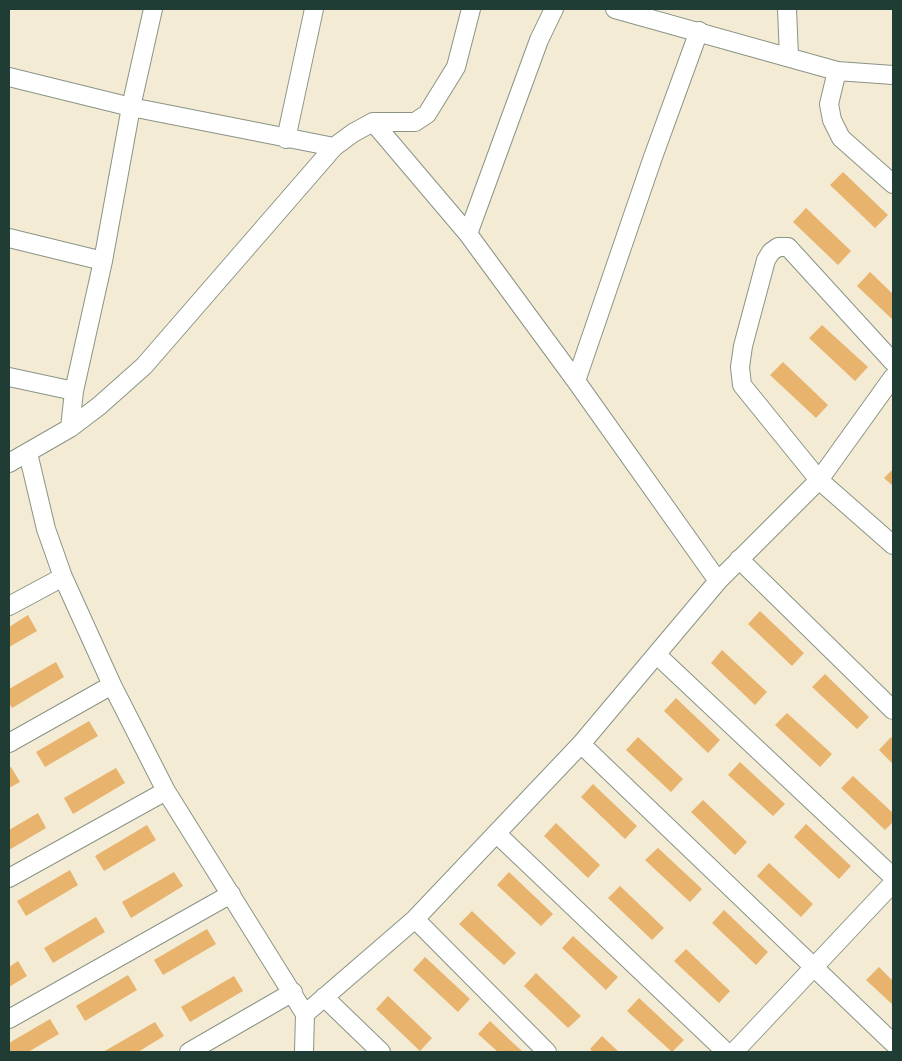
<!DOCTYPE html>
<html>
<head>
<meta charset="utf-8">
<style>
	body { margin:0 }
	#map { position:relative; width:902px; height:1061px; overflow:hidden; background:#f4ebd5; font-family:Dekko,sans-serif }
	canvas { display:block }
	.frame { position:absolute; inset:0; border:10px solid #1f3d34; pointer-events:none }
</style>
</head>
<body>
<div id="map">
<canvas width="902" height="1061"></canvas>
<div class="frame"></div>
</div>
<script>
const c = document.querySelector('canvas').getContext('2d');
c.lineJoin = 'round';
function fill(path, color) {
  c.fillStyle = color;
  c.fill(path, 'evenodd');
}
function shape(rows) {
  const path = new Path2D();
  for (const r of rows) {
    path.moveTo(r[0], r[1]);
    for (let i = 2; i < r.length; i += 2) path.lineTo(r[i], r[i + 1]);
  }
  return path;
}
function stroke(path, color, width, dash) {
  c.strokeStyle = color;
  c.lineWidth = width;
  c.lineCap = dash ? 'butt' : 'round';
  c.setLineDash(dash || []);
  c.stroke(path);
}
fill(shape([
	[843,172,888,215,875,228,830,185],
	[806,208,851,251,838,265,793,222],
	[870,272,893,294,893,320,857,286],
	[822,325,868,367,855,381,809,338],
	[783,362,828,405,816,418,770,375],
	[893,469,893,486,884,478],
	[760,611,804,653,792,666,748,624],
	[28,615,37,631,9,647,9,627],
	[722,650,767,692,755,705,711,663],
	[56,662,64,677,12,708,9,703,9,689],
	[825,674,869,717,857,729,812,687],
	[676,698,720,740,708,753,664,711],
	[787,713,832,754,820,767,775,725],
	[89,721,98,736,45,767,36,752],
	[638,737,683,779,671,792,626,750],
	[891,737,893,740,893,764,879,750],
	[740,762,785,804,773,816,728,775],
	[11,767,20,782,9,788,9,768],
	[116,768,125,783,73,814,64,798],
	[853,776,893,813,893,822,885,830,841,788],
	[593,784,637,826,625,839,581,797],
	[703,800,747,842,735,855,691,812],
	[38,813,46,828,9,850,9,830],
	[556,823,600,865,588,878,544,836],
	[806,824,851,866,839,879,794,837],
	[147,825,156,840,104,871,95,856],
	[658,848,702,889,690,902,645,860],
	[769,863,813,904,801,917,757,876],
	[70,870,78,885,26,916,17,901],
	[174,872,183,886,131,918,122,902],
	[509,872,553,914,541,926,497,885],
	[620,886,664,928,652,940,608,898],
	[724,910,768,952,756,965,712,923],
	[472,911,516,953,504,965,459,924],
	[96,917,105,932,53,963,44,948],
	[207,929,216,944,163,975,154,960],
	[573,936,618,977,606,990,562,948],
	[686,949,730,991,719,1003,674,961],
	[425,957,470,999,458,1012,413,970],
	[18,961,27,976,9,987,9,967],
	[879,967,893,981,893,1005,866,980],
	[536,973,581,1016,568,1028,524,986],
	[128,975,137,990,85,1021,76,1006],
	[234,976,243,991,190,1022,181,1007],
	[388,996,432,1038,420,1051,376,1009],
	[639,998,684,1040,672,1052,627,1011],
	[50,1019,59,1034,28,1052,9,1052,9,1043],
	[490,1021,512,1042,523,1052,498,1052,478,1034],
	[155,1022,164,1036,138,1052,103,1052],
	[602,1036,619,1052,593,1052,590,1049]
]), '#e7b36d');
const minor = shape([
	[615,9,837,71,893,75],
	[787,9,789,56],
	[837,71,829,104,832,120,841,138,893,184],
	[9,77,131,107,334,147],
	[373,122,468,234,576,381,718,581],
	[286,139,314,9],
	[468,234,539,40,554,9],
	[9,238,103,261],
	[893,362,788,247,778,247,771,252,766,260,743,346,740,367,742,385,819,480,893,545],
	[9,377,74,391],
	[576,381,653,157,699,31],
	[70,428,74,391,103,261,131,107,153,9],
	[28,453,46,529,63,577,112,685,166,791,305,1014,304,1052],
	[9,463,70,428,99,406,144,366,334,147,353,133,373,122,415,122,427,114,456,67,471,9],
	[739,559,893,710],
	[9,606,63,577],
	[657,655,893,877],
	[9,743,112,685],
	[581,744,893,1043],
	[497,834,726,1052],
	[9,878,166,791],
	[415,919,547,1052],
	[324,997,381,1052],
	[305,1014,415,919,581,744,718,581,819,480,893,377],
	[9,1019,231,894],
	[189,1052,293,992],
	[734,1052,893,883]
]);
stroke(minor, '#8a9484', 20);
stroke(minor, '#fff', 18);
</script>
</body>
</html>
